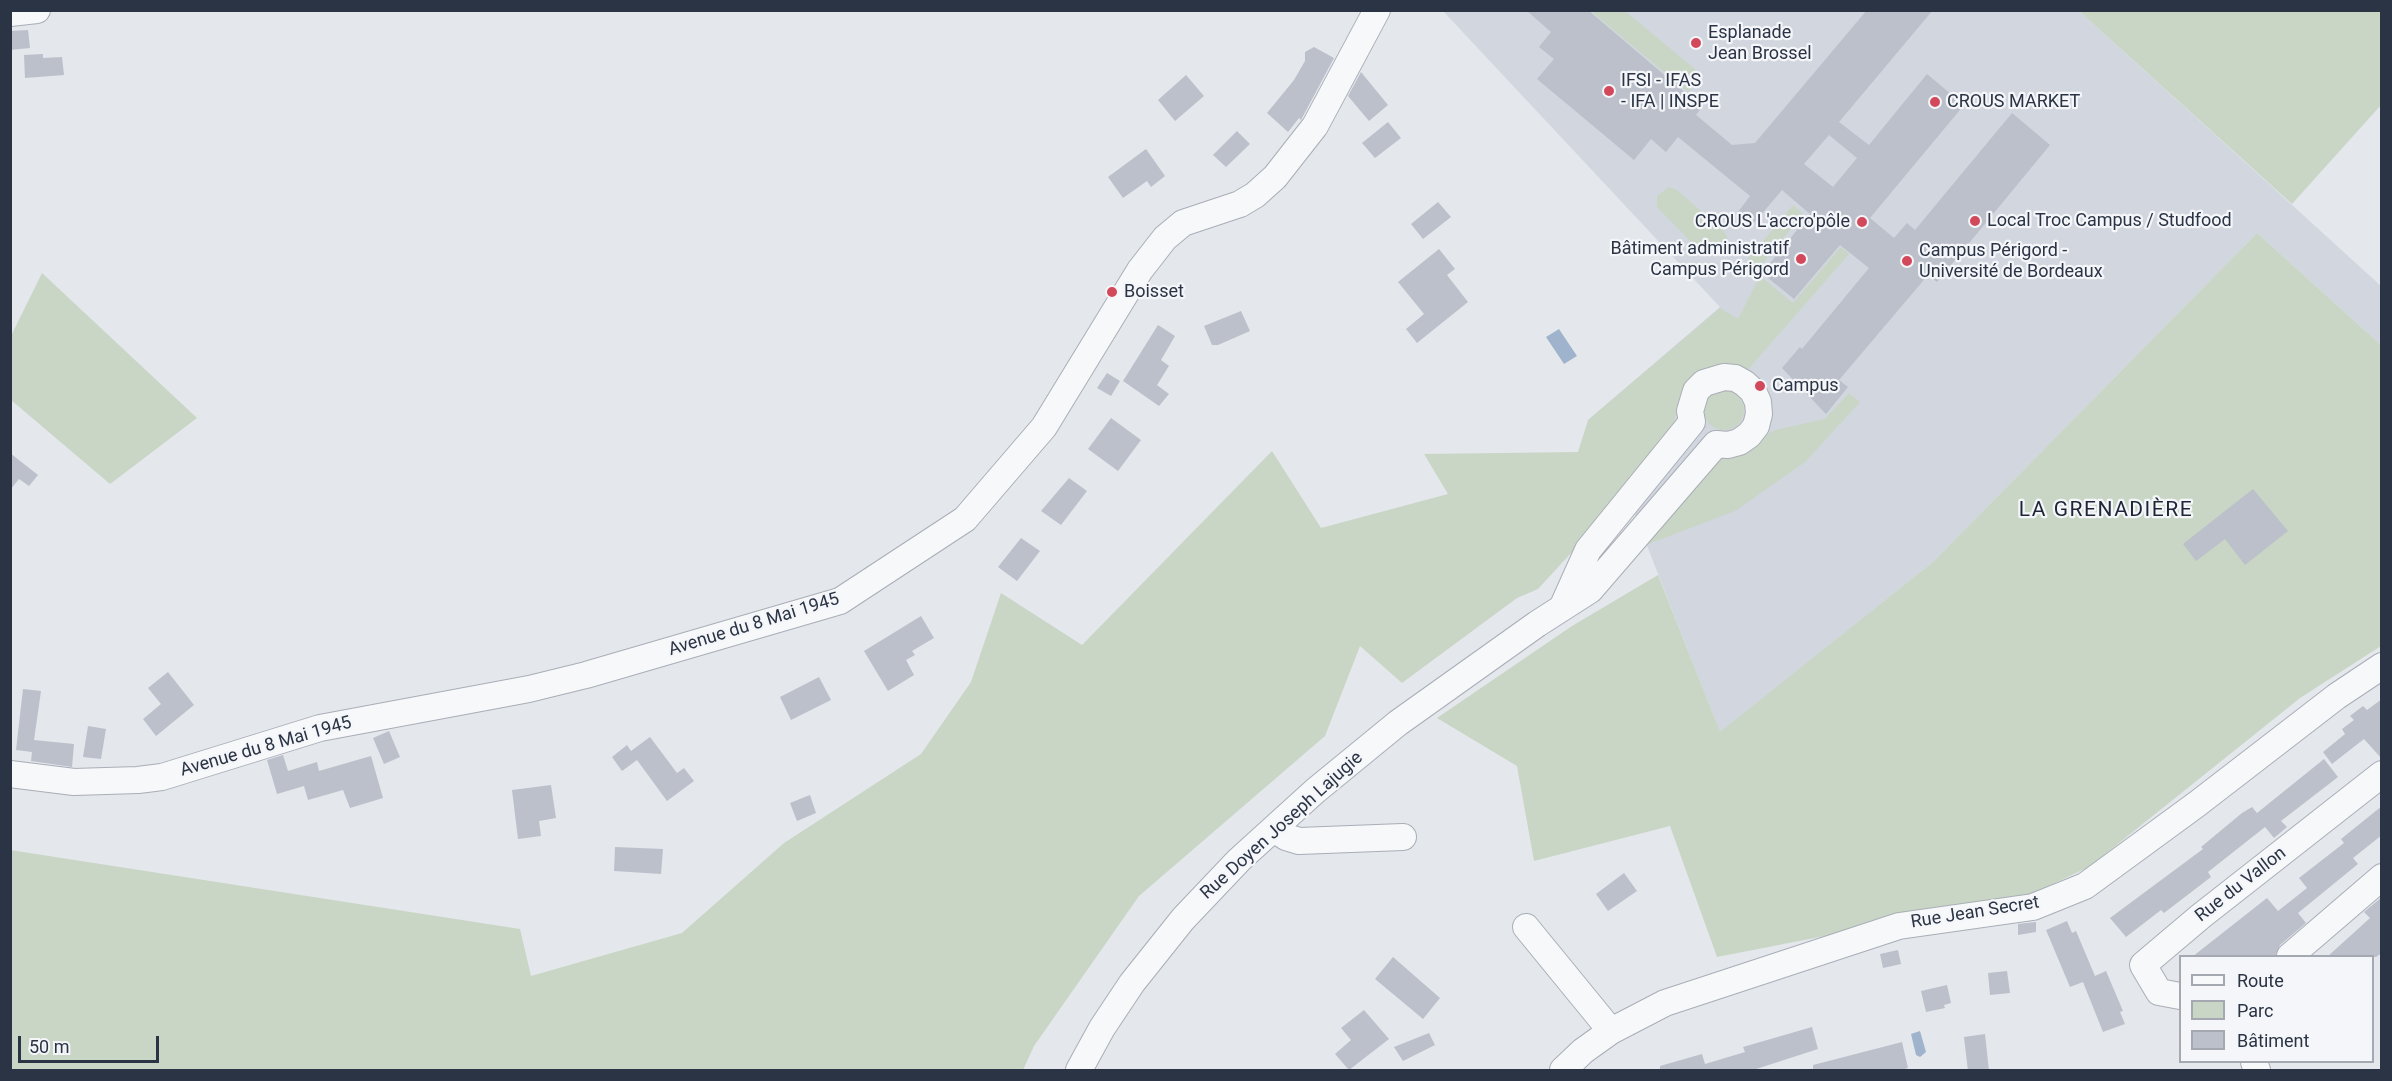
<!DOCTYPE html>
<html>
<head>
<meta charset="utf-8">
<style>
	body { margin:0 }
	#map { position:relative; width:2392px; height:1081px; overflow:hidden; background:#e4e7ec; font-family:Roboto,sans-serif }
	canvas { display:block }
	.frame { position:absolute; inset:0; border:12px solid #2b3445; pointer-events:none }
	.legend { position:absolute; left:2179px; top:955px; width:195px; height:108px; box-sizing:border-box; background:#f4f6f9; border:2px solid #a4a8b1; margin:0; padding:8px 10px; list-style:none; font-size:18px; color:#2b3445 }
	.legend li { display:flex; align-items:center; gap:12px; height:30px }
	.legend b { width:30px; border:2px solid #a4a8b1 }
	.scale { position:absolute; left:18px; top:1036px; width:141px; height:27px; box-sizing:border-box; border:3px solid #2b3445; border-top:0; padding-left:8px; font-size:18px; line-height:21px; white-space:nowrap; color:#2b3445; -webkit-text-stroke:4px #f4f6f9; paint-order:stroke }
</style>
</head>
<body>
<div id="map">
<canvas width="2392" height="1081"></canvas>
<div class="frame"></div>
<ul class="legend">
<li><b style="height:8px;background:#f7f8fa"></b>Route</li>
<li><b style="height:16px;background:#c9d6c5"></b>Parc</li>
<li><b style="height:16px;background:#bbc0ca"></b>Bâtiment</li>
</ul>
<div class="scale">50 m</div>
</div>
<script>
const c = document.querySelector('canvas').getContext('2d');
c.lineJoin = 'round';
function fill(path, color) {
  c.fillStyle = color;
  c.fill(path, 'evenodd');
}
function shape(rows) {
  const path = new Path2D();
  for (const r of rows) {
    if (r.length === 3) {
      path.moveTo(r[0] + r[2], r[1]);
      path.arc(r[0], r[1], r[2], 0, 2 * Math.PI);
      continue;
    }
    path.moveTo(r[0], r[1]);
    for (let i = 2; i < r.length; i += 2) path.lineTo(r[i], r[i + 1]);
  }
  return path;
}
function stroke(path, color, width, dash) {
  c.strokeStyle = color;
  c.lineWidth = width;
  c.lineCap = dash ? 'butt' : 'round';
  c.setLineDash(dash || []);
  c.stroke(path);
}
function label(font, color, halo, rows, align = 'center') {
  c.font = font + ' Roboto,sans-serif';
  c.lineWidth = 4.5;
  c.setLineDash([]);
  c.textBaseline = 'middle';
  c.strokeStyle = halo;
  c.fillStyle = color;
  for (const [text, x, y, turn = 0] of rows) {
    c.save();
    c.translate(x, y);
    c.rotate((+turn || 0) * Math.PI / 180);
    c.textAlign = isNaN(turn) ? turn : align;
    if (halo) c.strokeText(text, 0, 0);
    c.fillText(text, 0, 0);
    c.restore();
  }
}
fill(shape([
	[1443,11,2079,11,2381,286,2381,345,2257,233,1933,562,1720,733,1616,466,1588,420,1720,307]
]), '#d2d6de');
fill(shape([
	[1596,10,1625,11,1702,75,1688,92,1593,13],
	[2079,11,2381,11,2381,105,2292,204],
	[1669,187,1677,190,1723,230,1727,237,1728,245,1725,252,1716,255,1698,249,1657,207,1657,196],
	[1793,205,1803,214,1759,268,1748,259],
	[2257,233,2381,345,2381,646,2300,698,2089,867,2025,897,1717,957,1670,826,1534,861,1517,766,1437,718,1572,626,1658,575,1720,732,1933,562],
	[1841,247,1849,254,1744,374,1682,395,1671,431,1572,552,1538,589,1517,598,1402,683,1360,646,1325,736,1139,896,1034,1046,1023,1070,11,1070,10,850,520,929,531,976,682,933,784,843,921,754,971,682,1001,593,1082,645,1272,451,1321,528,1448,494,1424,454,1578,452,1588,420,1720,308,1738,319,1760,276,1793,303],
	[42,273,197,418,110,484,11,400,11,336],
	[1724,410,20],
	[1849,393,1860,402,1805,462,1735,511,1638,548,1720,456,1744,449,1775,430,1825,419]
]), '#c9d6c5');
fill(shape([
	[1559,329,1577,356,1564,364,1546,337],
	[1920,1031,1926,1052,1920,1057,1916,1055,1911,1034]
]), '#9fb4cc');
fill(shape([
	[1526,10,1588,10,1702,107,1696,115,1732,145,1755,143,1867,10,1933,10,1839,122,1869,145,1927,74,1964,105,1870,218,1894,238,1907,223,1915,230,2012,113,2050,145,1937,282,1928,275,1839,380,1848,387,1826,414,1782,368,1800,347,1802,349,1869,268,1840,245,1794,299,1762,273,1810,214,1782,190,1753,224,1738,212,1750,196,1678,137,1666,152,1651,139,1634,160,1537,79,1554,59,1539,47,1551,32],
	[1829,135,1857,158,1833,187,1804,164],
	[28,30,30,48,10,50,10,31],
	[1314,47,1334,58,1302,118,1301,120,1299,118,1288,132,1267,113,1294,80,1305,61,1305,52],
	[43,54,43,58,62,57,64,75,25,78,24,55],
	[1361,72,1388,105,1369,121,1348,96],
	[1186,75,1204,96,1175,121,1158,100],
	[1388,122,1401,138,1375,158,1362,143],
	[1237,131,1250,144,1226,167,1213,155],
	[1146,149,1165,176,1151,187,1147,181,1123,198,1108,177],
	[1438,202,1451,217,1423,239,1411,224],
	[1439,249,1455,269,1447,275,1468,302,1417,343,1406,329,1424,314,1398,282],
	[1241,311,1250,331,1218,345,1212,345,1204,326],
	[1158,325,1175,336,1161,360,1169,366,1157,385,1169,394,1159,406,1123,381],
	[1107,373,1120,381,1111,396,1097,388],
	[1111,418,1141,440,1118,471,1088,449],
	[10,453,38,475,29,486,19,479,10,490],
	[1069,478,1087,491,1061,525,1041,511],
	[2253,489,2288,531,2245,565,2225,539,2196,561,2183,544],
	[1021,538,1040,551,1017,581,998,567],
	[921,616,934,638,912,651,915,655,906,660,914,675,888,691,864,651],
	[168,672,194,705,156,736,143,719,161,704,148,688],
	[819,677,831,700,791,720,780,697],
	[23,689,41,691,34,740,74,744,72,767,31,761,32,752,16,750],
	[2382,699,2382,759,2364,739,2332,764,2323,752,2345,734,2342,729,2354,720,2350,716,2363,706,2367,710],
	[88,726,106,729,101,759,83,757],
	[389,731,400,757,384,764,373,738],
	[650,737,677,773,684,768,694,781,667,801,637,760,622,771,612,757,627,745,631,751],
	[283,755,288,771,317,762,319,771,371,756,383,798,350,808,343,790,308,800,304,786,277,794,267,760],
	[2324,759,2338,777,2281,821,2287,827,2274,838,2265,827,2208,872,2211,877,2164,913,2161,910,2126,937,2110,918,2203,849,2201,847,2242,813,2252,807,2257,813],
	[551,785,556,818,539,821,541,836,518,839,512,790],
	[810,795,816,813,797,821,790,803],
	[2382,806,2382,835,2353,858,2358,864,2298,913,2306,923,2280,945,2275,957,2192,957,2267,898,2278,911,2307,888,2299,878,2344,843,2341,839],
	[615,847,663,849,661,874,614,871],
	[1624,873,1637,891,1608,911,1596,894],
	[2382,897,2382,953,2376,957,2327,957,2370,918,2364,912],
	[2067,921,2072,933,2076,931,2095,976,2106,971,2123,1011,2120,1012,2125,1024,2103,1032,2083,982,2070,987,2046,930],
	[2036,922,2036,932,2018,935,2018,924],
	[1898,950,1901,964,1883,968,1880,954],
	[1393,957,1440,998,1423,1019,1375,979],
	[2007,971,2010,993,1990,995,1988,973],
	[1947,985,1951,1003,1944,1005,1945,1008,1926,1012,1921,991],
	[1364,1010,1389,1039,1349,1070,1335,1054,1351,1040,1341,1028],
	[1812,1027,1818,1049,1750,1071,1660,1071,1660,1066,1702,1054,1705,1064,1745,1052,1743,1047],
	[1429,1033,1435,1045,1403,1061,1394,1047],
	[1985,1034,1989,1071,1968,1071,1964,1037],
	[1902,1042,1908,1068,1898,1071,1813,1071,1813,1065]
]), '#bbc0ca');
const minor = shape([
	[10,13,37,10],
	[10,774,74,782,138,780,162,777,320,728,529,689,586,675,840,601,965,519,1044,427,1140,270,1165,238,1183,223,1240,204,1255,195,1275,177,1315,126,1377,10],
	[1274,829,1286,837,1299,841,1403,837],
	[1526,927,1611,1031],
	[2290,956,2382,877],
	[2180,996,2159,992,2143,965,2201,916,2382,774],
	[2254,1062,2257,1070],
	[1079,1070,1102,1028,1132,983,1183,919,1239,860,1315,791,1398,723,1537,624,1590,590,1716,444,1728,445,1739,442,1749,435,1756,426,1759,414,1758,402,1753,391,1744,383,1735,378,1724,377,1704,383,1696,391,1690,411,1692,422,1588,550,1562,608],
	[1563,1070,1583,1051,1611,1031,1665,1003,1899,926,2033,907,2085,886,2197,804,2337,696,2382,666]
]);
stroke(minor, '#a9aeb7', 28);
stroke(minor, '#f7f8fa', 26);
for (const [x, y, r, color] of [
	[1696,43,6,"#d1495b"],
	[1609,91,6,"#d1495b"],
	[1935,102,6,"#d1495b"],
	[1975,221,6,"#d1495b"],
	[1862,222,6,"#d1495b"],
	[1801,259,6,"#d1495b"],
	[1907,261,6,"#d1495b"],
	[1112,292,6,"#d1495b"],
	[1760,386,6,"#d1495b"]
]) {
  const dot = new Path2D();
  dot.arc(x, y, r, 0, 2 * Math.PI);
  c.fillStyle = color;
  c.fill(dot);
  stroke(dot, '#f4f6f9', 2);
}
label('18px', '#2b3445', '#f4f6f9', [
	["Esplanade",1708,33],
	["Jean Brossel",1708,54],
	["IFSI - IFAS",1621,81],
	["- IFA | INSPE",1621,102],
	["CROUS MARKET",1947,102],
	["Local Troc Campus / Studfood",1987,221],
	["CROUS L'accro'pôle",1850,222,"right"],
	["Bâtiment administratif",1789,249,"right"],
	["Campus Périgord",1789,270,"right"],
	["Campus Périgord -",1919,251],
	["Université de Bordeaux",1919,272],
	["Boisset",1124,292],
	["Campus",1772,386]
], 'left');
label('18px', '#2b3445', '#f4f6f9', [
	["Avenue du 8 Mai 1945",754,625,-17],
	["Avenue du 8 Mai 1945",266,747,-16],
	["Rue Doyen Joseph Lajugie",1282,826,-42],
	["Rue du Vallon",2241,885,-38],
	["Rue Jean Secret",1975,913,-9]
]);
c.letterSpacing = '1.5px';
label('21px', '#1d2536', '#f4f6f9', [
	["LA GRENADIÈRE",2106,511]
]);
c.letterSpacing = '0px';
</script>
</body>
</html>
